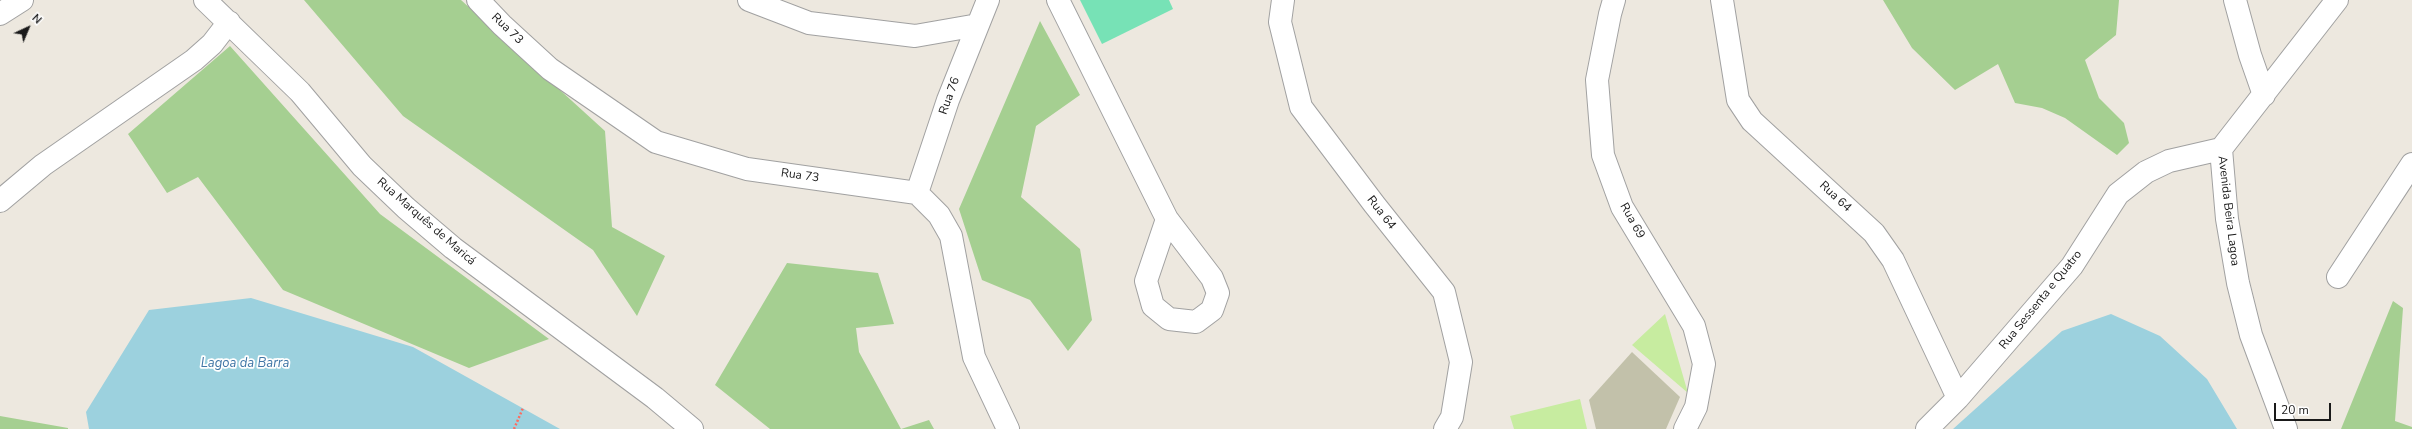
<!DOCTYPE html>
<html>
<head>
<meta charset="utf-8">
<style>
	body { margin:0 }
	#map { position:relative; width:2412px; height:429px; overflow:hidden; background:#ede8df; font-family:"Nunito Sans",sans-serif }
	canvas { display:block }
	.north { position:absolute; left:8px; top:8px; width:40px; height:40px; -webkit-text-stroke:3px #fff; paint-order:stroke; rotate:44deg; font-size:11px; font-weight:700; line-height:16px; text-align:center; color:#1a1a1a }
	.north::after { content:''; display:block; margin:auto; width:14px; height:18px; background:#1a1a1a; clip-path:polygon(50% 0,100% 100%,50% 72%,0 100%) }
	.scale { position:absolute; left:2274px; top:403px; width:57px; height:18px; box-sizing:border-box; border:2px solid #1a1a1a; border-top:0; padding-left:5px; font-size:12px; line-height:14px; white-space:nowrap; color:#1a1a1a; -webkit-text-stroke:3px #fff; paint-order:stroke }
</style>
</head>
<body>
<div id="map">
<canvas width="2412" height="429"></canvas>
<div class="north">N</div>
<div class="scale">20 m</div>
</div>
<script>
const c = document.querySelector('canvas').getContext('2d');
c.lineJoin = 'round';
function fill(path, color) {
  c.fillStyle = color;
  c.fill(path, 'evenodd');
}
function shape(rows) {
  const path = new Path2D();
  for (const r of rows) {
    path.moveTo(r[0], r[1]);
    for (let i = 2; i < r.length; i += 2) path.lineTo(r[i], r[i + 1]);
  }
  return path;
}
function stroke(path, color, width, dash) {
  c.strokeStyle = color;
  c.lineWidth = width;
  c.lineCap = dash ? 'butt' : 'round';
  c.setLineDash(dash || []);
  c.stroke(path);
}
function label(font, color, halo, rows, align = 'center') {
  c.font = font + ' "Nunito Sans",sans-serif';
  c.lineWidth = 3.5;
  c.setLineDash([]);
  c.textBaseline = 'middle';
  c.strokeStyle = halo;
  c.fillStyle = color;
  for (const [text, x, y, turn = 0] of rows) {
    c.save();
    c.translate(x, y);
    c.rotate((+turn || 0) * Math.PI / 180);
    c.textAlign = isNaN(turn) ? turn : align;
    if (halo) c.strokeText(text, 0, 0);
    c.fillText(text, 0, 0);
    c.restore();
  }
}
fill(shape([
	[1632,352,1680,397,1666,429,1596,429,1589,400]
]), '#c2c1aa');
fill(shape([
	[1665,314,1688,393,1632,345],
	[1580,399,1587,429,1514,429,1510,416]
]), '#c7eca0');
fill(shape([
	[304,0,461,0,605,131,612,227,665,256,637,316,593,250,403,116],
	[1883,0,2119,0,2116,35,2085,60,2099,98,2124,123,2129,143,2117,155,2065,118,2042,108,2015,103,1998,64,1955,90,1912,48],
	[1040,21,1080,95,1036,126,1021,197,1080,249,1092,320,1068,351,1030,300,982,280,959,209],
	[230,46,380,214,549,339,469,368,283,290,198,177,167,193,128,134],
	[787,263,878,273,894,324,856,328,859,352,901,429,929,420,934,429,770,429,715,385],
	[2393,301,2403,308,2395,421,2412,427,2412,429,2341,429],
	[0,416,68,428,68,429,0,429]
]), '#a5cf91');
fill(shape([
	[1080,0,1169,0,1173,9,1102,44]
]), '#77e2b6');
fill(shape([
	[251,298,413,347,560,429,89,429,86,412,149,310],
	[2111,314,2160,336,2207,379,2237,429,1953,429,2062,331]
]), '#9cd1de');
const minor = shape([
	[205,0,300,92,362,166,406,208,453,248,655,398,692,429],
	[478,0,502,25,550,69,656,142,747,169,917,193,939,215,951,236,974,357,1008,429],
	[749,0,809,23,915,36,978,25],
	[1058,0,1167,219,1212,278,1218,293,1212,310,1196,322,1169,319,1153,306,1146,281,1167,219],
	[1283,0,1280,22,1301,107,1374,204,1444,292,1461,362,1452,417,1445,429],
	[1614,0,1610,14,1597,80,1603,155,1622,207,1694,326,1704,364,1696,407,1685,429],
	[1722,0,1738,100,1752,121,1874,233,1893,260,1958,398],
	[2235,0,2250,55,2264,95],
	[0,14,22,0],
	[917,193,948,100,988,0],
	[0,201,43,165,194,60,212,44,229,22],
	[2338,277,2412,164],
	[1927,429,1958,398,2072,266,2118,194,2146,172,2169,161,2221,149],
	[2286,429,2251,335,2238,283,2227,219,2221,149,2337,0]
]);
stroke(minor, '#a1a1a1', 24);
stroke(shape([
	[514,429,523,408]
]), '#ff6b5e', 2.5, [2, 2]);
stroke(minor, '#fff', 22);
label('12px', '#1a1a1a', '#fff', [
	["Rua 73",507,29,44],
	["Rua 76",950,96,-70],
	["Rua 73",800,176,8],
	["Rua 64",1835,197,43],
	["Avenida Beira Lagoa",2228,211,83],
	["Rua 64",1381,213,52],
	["Rua 69",1632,221,61],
	["Rua Marquês de Maricá",426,222,41],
	["Rua Sessenta e Quatro",2041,300,-51]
]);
label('italic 13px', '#4076a6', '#fff', [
	["Lagoa da Barra",245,364]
]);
</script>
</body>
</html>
